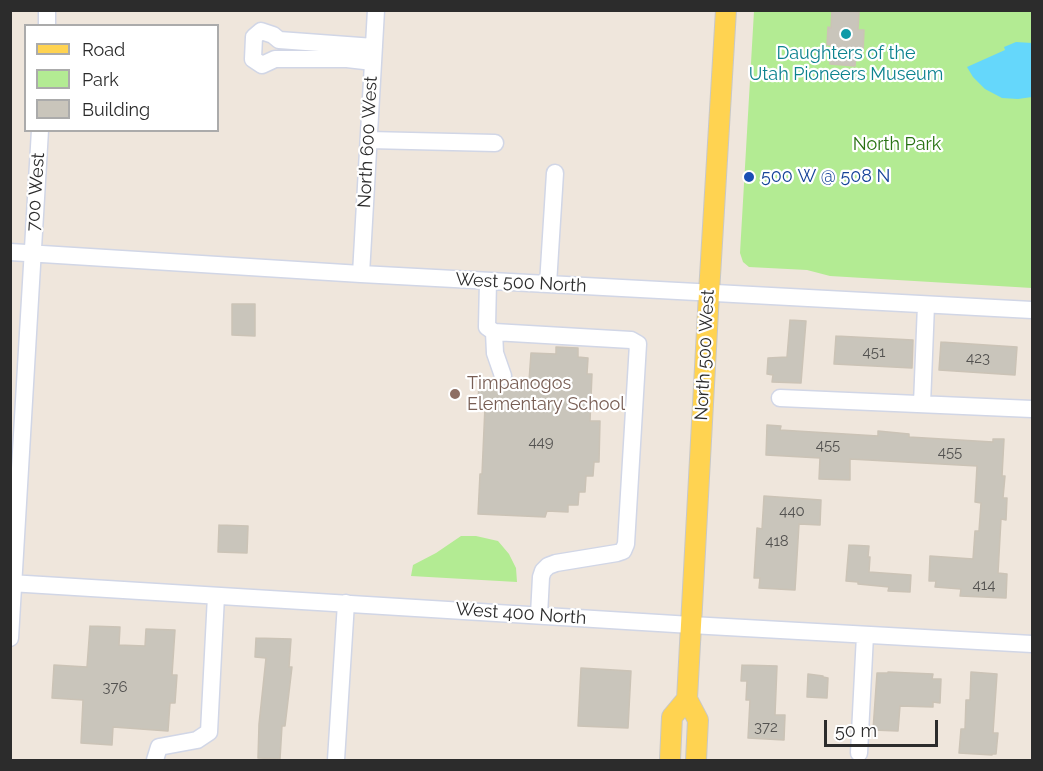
<!DOCTYPE html>
<html>
<head>
<meta charset="utf-8">
<style>
	body { margin:0 }
	#map { position:relative; width:1043px; height:771px; overflow:hidden; background:#efe6dc; font-family:Raleway,sans-serif }
	canvas { display:block }
	.frame { position:absolute; inset:0; border:12px solid #2c2c2c; pointer-events:none }
	.legend { position:absolute; left:24px; top:24px; width:195px; height:108px; box-sizing:border-box; background:#fff; border:2px solid #ababab; margin:0; padding:8px 10px; list-style:none; font-size:18px; color:#2c2c2c }
	.legend li { display:flex; align-items:center; gap:12px; height:30px }
	.legend b { width:30px; border:2px solid #ababab }
	.scale { position:absolute; left:824px; top:720px; width:114px; height:27px; box-sizing:border-box; border:3px solid #2c2c2c; border-top:0; padding-left:8px; font-size:18px; line-height:21px; white-space:nowrap; color:#2c2c2c; -webkit-text-stroke:4px #fff; paint-order:stroke }
</style>
</head>
<body>
<div id="map">
<canvas width="1043" height="771"></canvas>
<div class="frame"></div>
<ul class="legend">
<li><b style="height:8px;background:#ffd351"></b>Road</li>
<li><b style="height:16px;background:#b3eb93"></b>Park</li>
<li><b style="height:16px;background:#c9c5bb"></b>Building</li>
</ul>
<div class="scale">50 m</div>
</div>
<script>
const c = document.querySelector('canvas').getContext('2d');
c.lineJoin = 'round';
function fill(path, color) {
  c.fillStyle = color;
  c.fill(path, 'evenodd');
}
function shape(rows) {
  const path = new Path2D();
  for (const r of rows) {
    path.moveTo(r[0], r[1]);
    for (let i = 2; i < r.length; i += 2) path.lineTo(r[i], r[i + 1]);
  }
  return path;
}
function stroke(path, color, width, dash) {
  c.strokeStyle = color;
  c.lineWidth = width;
  c.lineCap = dash ? 'butt' : 'round';
  c.setLineDash(dash || []);
  c.stroke(path);
}
function label(font, color, halo, rows, align = 'center') {
  c.font = font + ' Raleway,sans-serif';
  c.lineWidth = 4.5;
  c.setLineDash([]);
  c.textBaseline = 'middle';
  c.strokeStyle = halo;
  c.fillStyle = color;
  for (const [text, x, y, turn = 0] of rows) {
    c.save();
    c.translate(x, y);
    c.rotate((+turn || 0) * Math.PI / 180);
    c.textAlign = isNaN(turn) ? turn : align;
    if (halo) c.strokeText(text, 0, 0);
    c.fillText(text, 0, 0);
    c.restore();
  }
}
fill(shape([
	[754,11,1032,11,1032,288,830,276,807,270,749,267,743,262,740,253],
	[461,536,476,536,498,541,509,554,516,568,517,582,411,576,413,565,436,553]
]), '#b3eb93');
fill(shape([
	[1016,42,1032,43,1032,97,1018,99,1002,98,985,89,973,77,967,67,1005,50,1004,47]
]), '#65d7fb');
const building = shape([
	[832,10,859,12,858,30,864,30,863,52,856,52,855,66,830,64,831,45,827,45,828,27,831,28,832,10],
	[232,304,255,304,255,336,232,335,232,304],
	[790,320,806,321,801,383,772,382,773,375,767,374,768,358,787,357,790,320],
	[836,336,913,340,912,368,834,364,836,336],
	[941,342,1017,347,1015,375,939,370,941,342],
	[556,347,578,348,578,357,588,358,587,374,592,374,590,421,600,421,599,462,594,462,593,476,586,476,585,492,579,492,578,505,568,505,568,512,547,511,545,517,478,514,480,474,482,474,485,406,478,406,479,379,493,379,497,384,502,386,507,386,512,380,529,381,531,353,556,354,556,347],
	[767,425,781,426,780,430,878,436,878,431,909,434,909,437,993,442,993,439,1004,439,1002,476,1005,476,1003,498,1007,498,1006,520,1001,519,998,573,1007,574,1006,598,960,596,961,589,935,587,936,581,929,581,930,556,973,559,975,531,979,531,981,503,975,502,977,466,850,459,850,480,819,479,820,458,766,455,767,425],
	[764,496,821,500,820,525,799,524,795,590,759,588,760,578,754,578,757,528,762,529,764,496],
	[219,525,248,526,247,553,218,552,219,525],
	[849,545,869,546,868,557,870,557,869,572,911,575,910,592,888,591,889,587,858,584,858,582,846,581,849,545],
	[90,626,120,627,119,645,145,646,146,629,175,630,172,675,177,675,175,703,170,703,168,731,113,727,112,745,81,743,83,700,52,698,54,665,87,667,90,626],
	[256,638,291,639,289,667,292,667,285,726,282,726,280,759,258,758,259,724,266,658,255,657,256,638],
	[742,665,777,666,775,715,785,715,784,740,748,738,750,700,746,700,747,681,741,681,742,665],
	[581,668,631,671,628,728,578,726,581,668],
	[888,672,933,674,932,679,941,679,940,703,933,702,933,707,900,706,898,731,873,730,877,673,888,673,888,672],
	[971,672,997,674,993,733,998,733,996,754,992,754,992,755,959,753,961,729,965,729,966,700,970,700,971,672],
	[808,674,823,676,823,677,828,678,827,698,807,697,808,674]
]);
fill(building, '#c9c5bb');
stroke(building, '#cbc3b6', 1.5);
const minor = shape([
	[47,26,47,10],
	[373,62,347,59,275,59,262,65,253,59,254,37,261,31,273,35,279,40,374,47],
	[369,140,495,143],
	[10,252,361,274,1032,310],
	[361,274,376,10],
	[488,281,487,327,494,332,631,340,638,344,626,544,623,551,617,553,556,563,548,566,543,571,541,577,539,615],
	[548,284,555,173],
	[494,332,495,353,503,376],
	[780,398,1032,409],
	[922,404,926,305],
	[10,583,691,625,1032,644],
	[10,638,40,130],
	[859,753,865,635],
	[155,760,159,747,197,740,209,732,216,596],
	[336,760,346,603]
]);
const major = shape([
	[670,760,672,717,687,699],
	[696,760,698,720,687,699,709,293,726,10]
]);
stroke(minor, '#d1d6e6', 19);
stroke(major, '#c8c8c8', 22);
stroke(minor, '#fff', 16);
stroke(major, '#ffd351', 20);
for (const [x, y, r, color] of [
	[846,34,6,"#0f9aa8"],
	[749,177,6,"#1a4fb4"],
	[455,394,6,"#8d6e63"]
]) {
  const dot = new Path2D();
  dot.arc(x, y, r, 0, 2 * Math.PI);
  c.fillStyle = color;
  c.fill(dot);
  stroke(dot, '#fff', 2);
}
label('15px', '#535250', null, [
	["451",874,352],
	["423",978,358],
	["449",541,442],
	["455",828,445],
	["455",950,452],
	["440",792,511],
	["418",777,541],
	["414",984,585],
	["376",115,687],
	["372",766,727]
]);
label('18px', '#0d838f', '#fff', [
	["Daughters of the",846,54],
	["Utah Pioneers Museum",846,75]
]);
label('18px', '#2c2c2c', '#fff', [
	["North 600 West",368,142,-87],
	["700 West",36,192,-86],
	["West 500 North",521,283,3],
	["North 500 West",705,355,-87],
	["West 400 North",521,614,4]
]);
label('18px', '#287213', '#fff', [
	["North Park",897,145]
]);
label('18px', '#164399', '#fff', [
	["500 W @ 508 N",761,177]
], 'left');
label('18px', '#785e54', '#fff', [
	["Timpanogos",467,384],
	["Elementary School",467,405]
], 'left');
</script>
</body>
</html>
